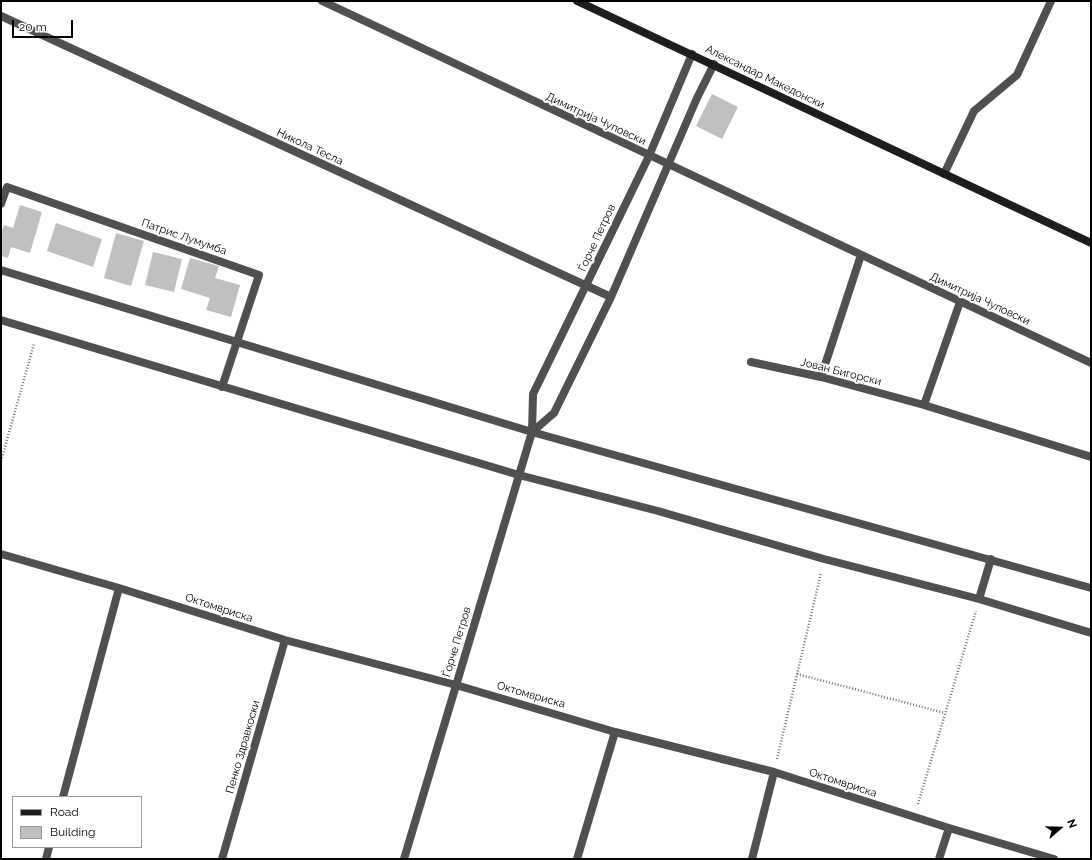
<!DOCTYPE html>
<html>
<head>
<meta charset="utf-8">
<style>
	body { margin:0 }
	#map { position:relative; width:1092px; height:860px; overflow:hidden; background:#fff; font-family:Raleway,sans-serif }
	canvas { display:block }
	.frame { position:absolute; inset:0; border:2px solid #000; pointer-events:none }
	.legend { position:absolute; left:12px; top:796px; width:130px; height:52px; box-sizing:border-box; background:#fff; border:1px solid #999; margin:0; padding:5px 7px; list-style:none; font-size:12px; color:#000 }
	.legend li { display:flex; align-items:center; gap:8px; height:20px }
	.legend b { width:20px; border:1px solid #999 }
	.north { position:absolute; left:1040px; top:808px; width:40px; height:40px; -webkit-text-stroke:3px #fff; paint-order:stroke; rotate:70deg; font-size:11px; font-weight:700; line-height:16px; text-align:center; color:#000 }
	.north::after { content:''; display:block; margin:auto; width:14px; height:18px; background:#000; clip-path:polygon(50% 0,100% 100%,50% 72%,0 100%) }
	.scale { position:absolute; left:12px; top:20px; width:61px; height:18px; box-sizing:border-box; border:2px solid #000; border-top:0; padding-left:5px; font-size:12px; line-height:14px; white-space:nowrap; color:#000; -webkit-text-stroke:3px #fff; paint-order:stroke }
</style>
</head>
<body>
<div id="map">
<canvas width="1092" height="860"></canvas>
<div class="frame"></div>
<ul class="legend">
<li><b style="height:5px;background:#1d1d1d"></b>Road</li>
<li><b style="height:11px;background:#c0c0c0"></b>Building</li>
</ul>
<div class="north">N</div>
<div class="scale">20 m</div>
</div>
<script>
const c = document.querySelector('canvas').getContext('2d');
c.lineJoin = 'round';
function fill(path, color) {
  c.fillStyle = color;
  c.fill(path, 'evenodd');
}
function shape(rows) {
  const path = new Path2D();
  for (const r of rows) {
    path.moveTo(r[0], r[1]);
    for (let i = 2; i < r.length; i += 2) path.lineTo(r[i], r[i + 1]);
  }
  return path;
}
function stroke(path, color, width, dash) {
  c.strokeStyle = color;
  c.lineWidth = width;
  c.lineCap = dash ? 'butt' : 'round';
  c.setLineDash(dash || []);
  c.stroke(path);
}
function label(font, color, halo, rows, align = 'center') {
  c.font = font + ' Raleway,sans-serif';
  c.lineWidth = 4;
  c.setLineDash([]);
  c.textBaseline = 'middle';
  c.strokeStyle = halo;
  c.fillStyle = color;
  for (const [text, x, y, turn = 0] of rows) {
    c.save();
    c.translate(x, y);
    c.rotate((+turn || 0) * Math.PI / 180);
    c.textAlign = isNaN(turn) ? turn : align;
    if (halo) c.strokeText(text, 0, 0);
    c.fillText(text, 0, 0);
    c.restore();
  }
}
fill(shape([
	[712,94,738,107,722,139,696,126],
	[20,205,42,212,30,253,11,247,8,258,1,256,1,233,4,225,13,228],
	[56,223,102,239,93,267,47,251],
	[116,233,144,241,131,286,104,278],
	[153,252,182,259,174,292,145,285],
	[190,258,219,266,215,278,240,285,231,317,206,310,210,298,181,289]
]), '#c0c0c0');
stroke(shape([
	[1,461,34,344],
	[797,674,945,713],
	[777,759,821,573],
	[918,804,976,611]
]), '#727272', 2.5, [1, 2]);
stroke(shape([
	[322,1,1091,363],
	[1,16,611,297],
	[944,174,974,111,1017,75,1051,1],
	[1,204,7,187,259,275,222,387],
	[1,270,532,432,1091,588],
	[1,320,519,475,658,511,824,559,979,599,1091,633],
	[751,362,821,377,924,405,1091,457],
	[821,377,861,255],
	[924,405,960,302],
	[532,432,554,413,611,297,697,98,714,64],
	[1,554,119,588,285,640,456,685,615,732,774,772,949,828,1054,859],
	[979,599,991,559],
	[63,797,119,588],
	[46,859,49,847],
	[222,859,285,640],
	[404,859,532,432,533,394,649,156,692,54],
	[577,859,615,732],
	[752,859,774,772],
	[939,859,949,828]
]), '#505050', 8);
stroke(shape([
	[577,1,1091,243]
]), '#1d1d1d', 8);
label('11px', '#000', '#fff', [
	["Александар Македонски",765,77,26],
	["Димитрија Чуповски",596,119,25],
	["Никола Тесла",310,147,25],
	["Патрис Лумумба",184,237,19],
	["Ѓорче Петров",597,238,-65],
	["Димитрија Чуповски",980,299,25],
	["Јован Бигорски",841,372,14],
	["Октомвриска",219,608,18],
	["Ѓорче Петров",457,642,-73],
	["Октомвриска",531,695,16],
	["Пенко Здравкоски",243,747,-74],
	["Октомвриска",843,783,18]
]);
</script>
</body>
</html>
